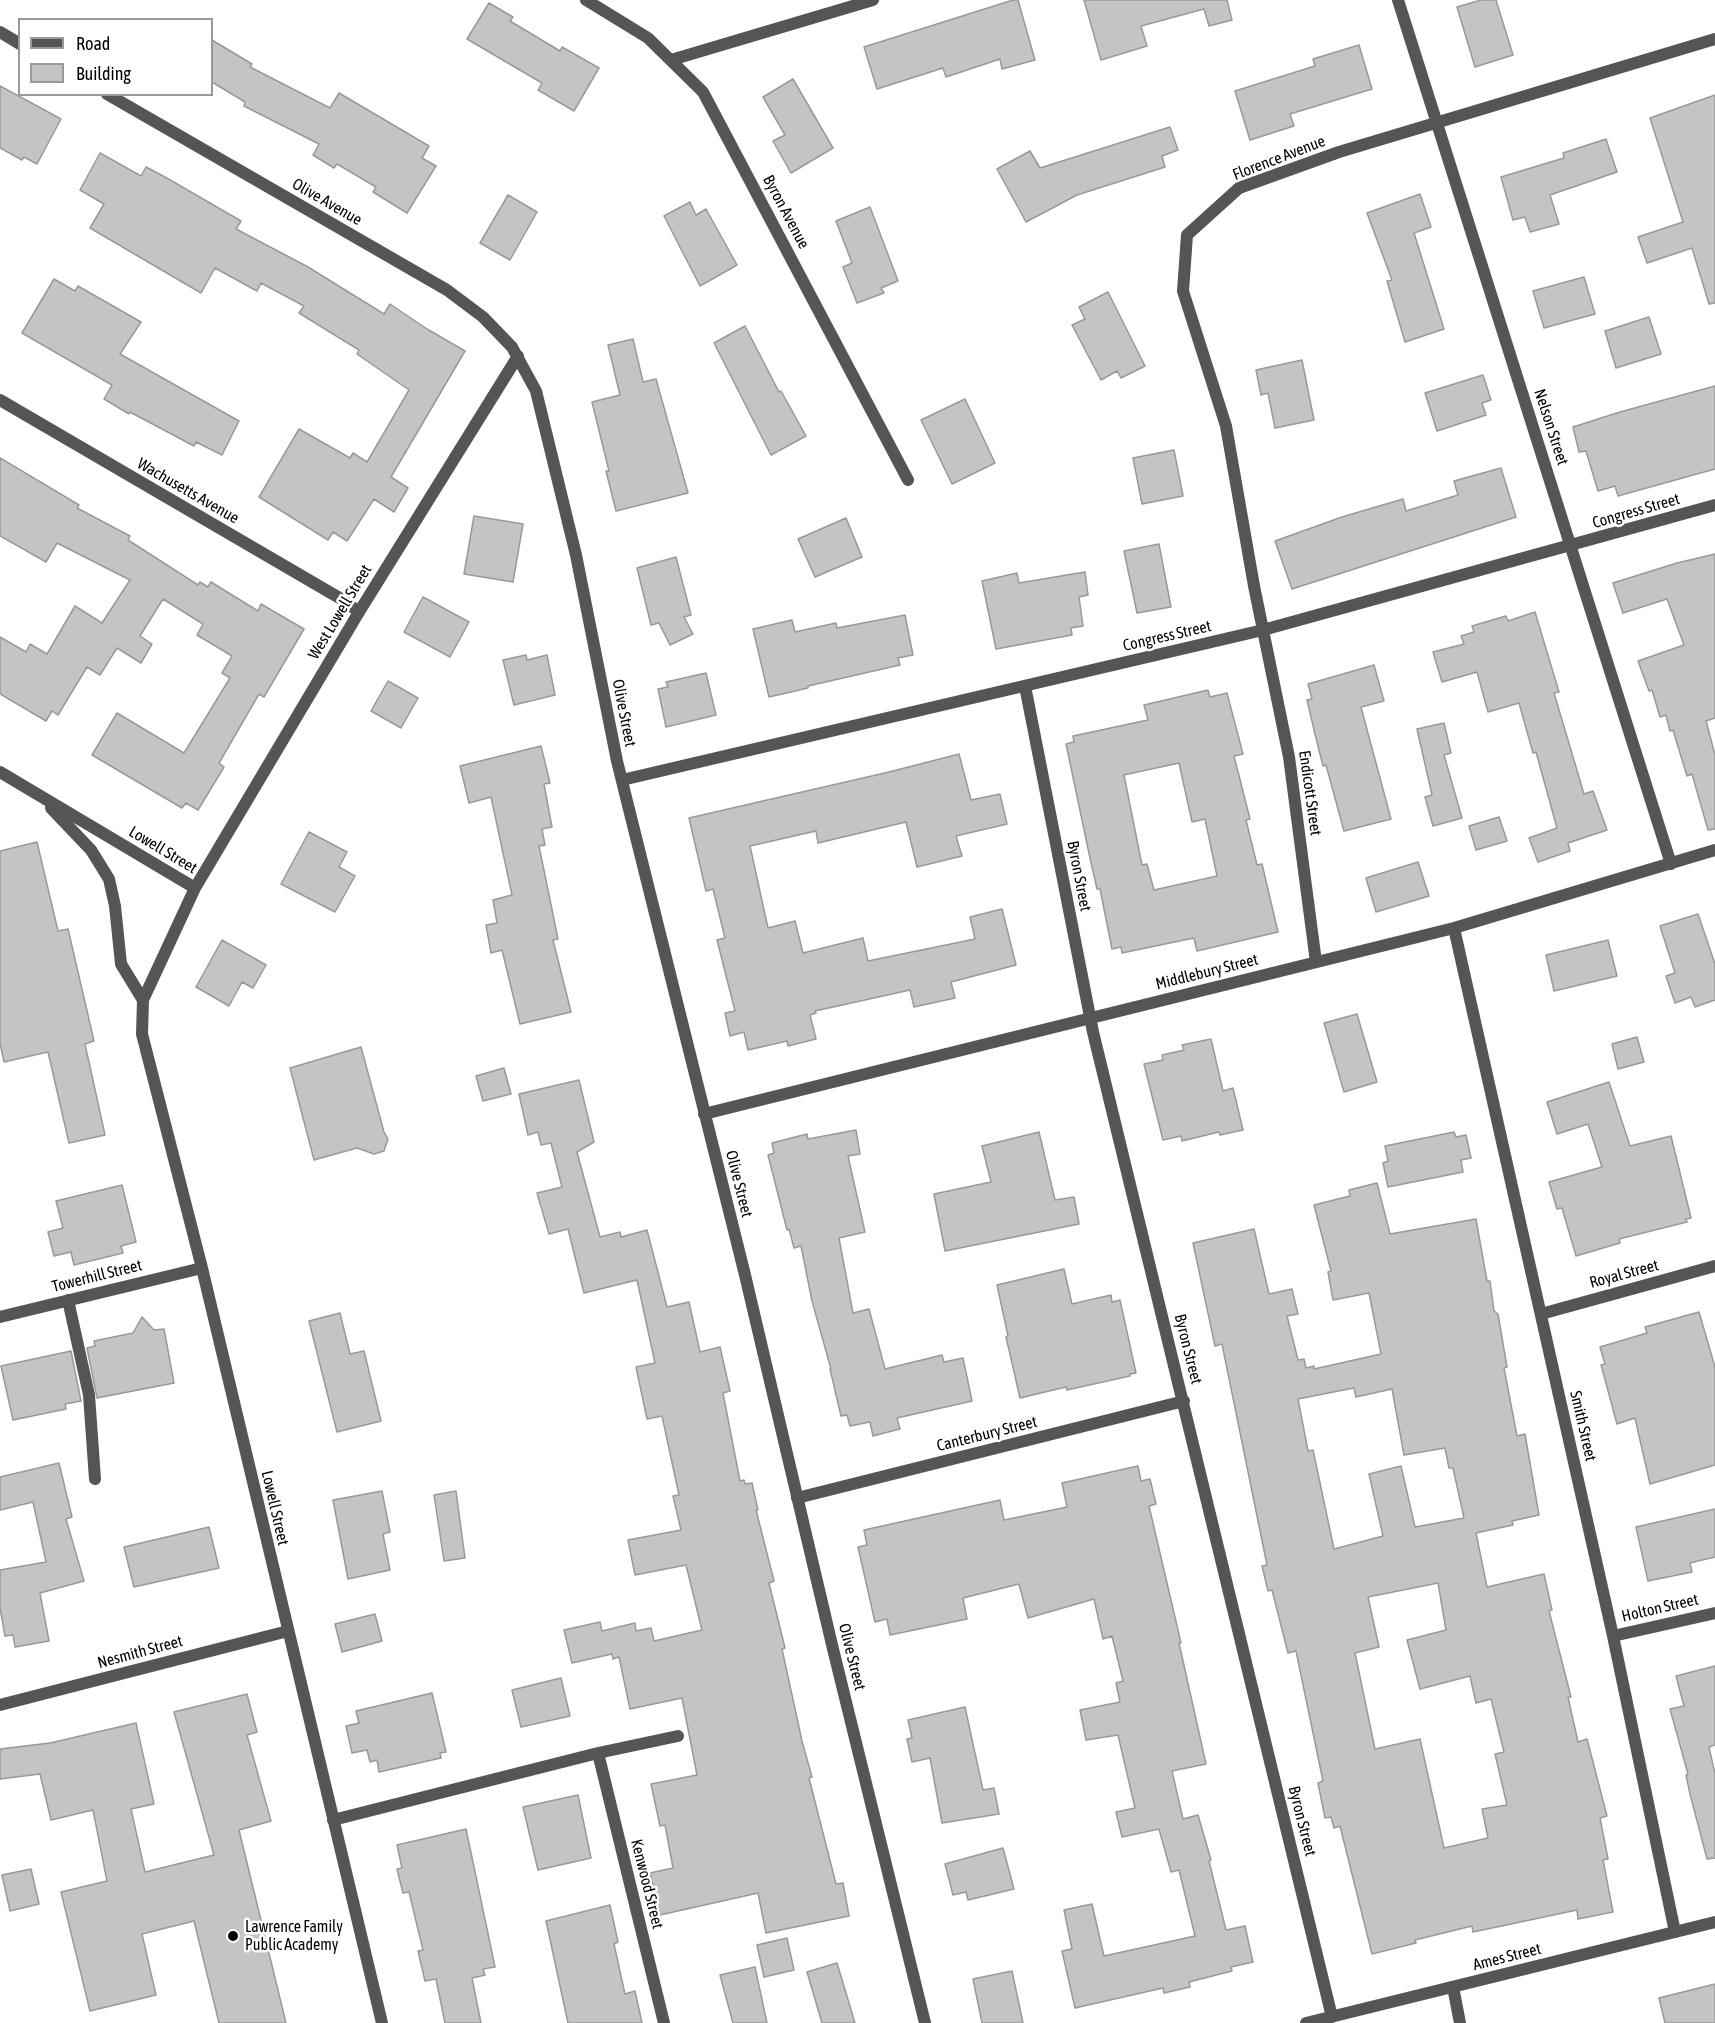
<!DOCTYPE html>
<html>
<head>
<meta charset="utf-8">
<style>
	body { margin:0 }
	#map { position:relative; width:1715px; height:2023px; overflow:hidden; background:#fff; font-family:"Asap Condensed",sans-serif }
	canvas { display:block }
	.legend { position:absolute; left:18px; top:18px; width:195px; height:78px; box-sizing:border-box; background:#fff; border:2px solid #999; margin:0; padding:8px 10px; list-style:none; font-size:18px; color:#000 }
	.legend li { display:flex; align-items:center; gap:12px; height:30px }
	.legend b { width:30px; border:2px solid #999 }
</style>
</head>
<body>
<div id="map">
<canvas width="1715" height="2023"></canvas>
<ul class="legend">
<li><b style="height:8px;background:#555"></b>Road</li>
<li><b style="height:16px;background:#c4c4c4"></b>Building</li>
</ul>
</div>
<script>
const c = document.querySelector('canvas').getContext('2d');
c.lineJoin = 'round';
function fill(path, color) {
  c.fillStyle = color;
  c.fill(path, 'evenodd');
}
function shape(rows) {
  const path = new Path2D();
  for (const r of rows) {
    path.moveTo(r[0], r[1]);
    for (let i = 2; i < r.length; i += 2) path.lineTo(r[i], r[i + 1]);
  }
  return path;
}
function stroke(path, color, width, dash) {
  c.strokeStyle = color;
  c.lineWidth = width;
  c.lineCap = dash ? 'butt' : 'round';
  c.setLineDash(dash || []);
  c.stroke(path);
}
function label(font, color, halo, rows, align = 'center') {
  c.font = font + ' "Asap Condensed",sans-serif';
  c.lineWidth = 5;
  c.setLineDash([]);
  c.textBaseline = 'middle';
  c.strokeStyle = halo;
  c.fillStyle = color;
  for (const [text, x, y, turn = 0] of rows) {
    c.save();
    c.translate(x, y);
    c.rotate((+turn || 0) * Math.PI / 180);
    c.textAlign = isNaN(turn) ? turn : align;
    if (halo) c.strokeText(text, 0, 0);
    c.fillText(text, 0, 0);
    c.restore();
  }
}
const building = shape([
	[1013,0,1018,0,1035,60,1002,69,1000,59,946,77,943,68,877,89,864,47,1013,0],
	[1084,0,1227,0,1232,20,1209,26,1204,9,1141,26,1147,46,1101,60,1084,0],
	[1481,0,1496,0,1513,55,1475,67,1457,7,1481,0],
	[489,3,513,17,510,21,560,51,562,47,599,68,574,111,538,90,542,83,467,39,489,3],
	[212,40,252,64,250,67,330,108,339,93,429,146,422,158,436,166,407,213,373,192,376,187,337,164,334,168,313,155,319,144,244,106,245,102,212,82,212,40],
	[1359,45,1372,89,1290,114,1294,126,1250,140,1235,91,1315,66,1313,59,1359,45],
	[793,79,833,148,791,173,773,141,785,135,763,97,793,79],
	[0,86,61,119,37,164,24,157,22,160,0,148,0,86],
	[1715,95,1715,303,1709,304,1692,248,1647,263,1638,237,1683,222,1650,118,1715,95],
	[1170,127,1178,150,1162,156,1165,167,1077,195,1026,222,997,169,1030,151,1040,168,1170,127],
	[1606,139,1617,172,1550,195,1559,224,1530,232,1525,217,1513,220,1501,177,1564,158,1563,153,1606,139],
	[100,153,141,176,146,167,165,177,241,221,236,229,308,267,384,314,390,304,427,329,465,351,391,477,408,488,394,512,374,499,347,541,333,532,328,540,259,497,299,429,350,458,353,453,367,462,409,390,357,354,359,350,299,313,304,306,261,283,257,291,215,268,201,293,90,228,104,204,80,190,100,153],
	[1420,194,1431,227,1414,233,1444,329,1405,342,1387,281,1392,280,1367,213,1420,194],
	[508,195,537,212,510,260,480,243,508,195],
	[690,202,696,215,706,209,737,265,700,286,664,216,690,202],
	[870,207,898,281,881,288,884,293,857,303,843,267,852,263,836,221,870,207],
	[1584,277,1595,314,1544,328,1533,291,1584,277],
	[54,279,75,291,78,286,141,322,120,354,239,421,222,455,196,442,194,446,130,412,129,414,104,399,112,385,22,333,54,279],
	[1108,292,1145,366,1121,378,1117,371,1101,380,1072,325,1085,319,1079,307,1108,292],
	[1649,317,1661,354,1616,368,1605,331,1649,317],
	[745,326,779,392,781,391,806,436,771,455,714,343,745,326],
	[633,339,643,382,656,379,688,493,616,511,606,471,609,471,592,402,620,395,608,345,633,339],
	[1302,360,1314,420,1275,428,1268,393,1261,395,1256,370,1302,360],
	[1483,375,1491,400,1482,403,1486,415,1437,431,1425,393,1483,375],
	[1715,386,1715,469,1618,496,1615,486,1598,491,1586,451,1579,452,1573,427,1620,412,1715,386],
	[965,399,995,463,952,484,921,420,965,399],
	[1174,450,1183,496,1142,504,1133,458,1174,450],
	[0,458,79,505,77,508,130,536,128,540,198,585,200,582,208,587,211,582,258,611,261,604,304,629,264,697,259,694,219,763,224,767,198,810,186,803,182,808,92,755,117,713,184,753,230,678,222,673,232,656,197,635,203,624,163,599,140,636,152,644,141,663,117,648,100,675,87,667,58,715,52,711,46,721,0,694,0,637,26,652,30,644,47,654,75,606,102,623,130,580,57,543,46,562,0,536,0,458],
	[1501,468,1516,517,1292,589,1275,541,1342,517,1403,499,1406,511,1458,495,1454,481,1501,468],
	[474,516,523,524,513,582,464,574,474,516],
	[846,518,862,557,815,577,798,539,846,518],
	[1159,544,1171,607,1137,613,1124,551,1159,544],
	[1715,554,1715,718,1706,721,1715,755,1715,829,1708,830,1692,774,1687,776,1673,730,1670,731,1666,715,1660,717,1652,690,1649,691,1638,661,1684,645,1667,599,1623,613,1613,583,1677,563,1715,554],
	[676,557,691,615,684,617,693,634,670,645,659,623,651,625,637,568,676,557],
	[1085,572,1088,595,1079,597,1083,626,1071,628,1072,635,996,649,982,581,1017,573,1019,583,1085,572],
	[423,597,469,622,450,657,404,632,423,597],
	[1535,612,1559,692,1554,693,1584,794,1593,791,1607,830,1568,843,1570,851,1538,862,1529,838,1557,828,1536,752,1533,753,1519,703,1488,712,1477,672,1442,682,1433,652,1464,644,1461,636,1474,632,1472,626,1506,616,1508,621,1535,612],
	[905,615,913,655,898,658,900,665,808,686,808,688,769,697,753,629,792,620,795,632,836,623,837,628,905,615],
	[526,655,527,660,547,655,555,695,514,705,503,660,526,655],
	[1374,665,1384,701,1361,707,1391,819,1344,831,1326,765,1323,766,1315,734,1307,700,1312,699,1308,684,1374,665],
	[706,673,716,715,666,727,658,689,668,687,666,682,706,673],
	[388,681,418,698,401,728,371,711,388,681],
	[1208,690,1210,697,1227,693,1243,754,1234,756,1250,819,1246,820,1257,865,1262,864,1278,932,1197,951,1194,938,1122,953,1121,947,1112,949,1100,889,1097,889,1090,858,1066,744,1074,742,1073,736,1148,720,1144,705,1208,690],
	[1179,763,1192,822,1205,819,1217,876,1154,890,1147,864,1142,865,1124,775,1179,763],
	[1444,723,1451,753,1444,755,1462,818,1433,826,1425,797,1432,795,1417,729,1444,723],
	[541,746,550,783,544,784,552,827,542,829,545,845,539,846,558,939,553,940,571,1012,520,1024,502,950,491,953,486,925,497,923,493,900,512,895,491,797,469,803,460,766,541,746],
	[959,754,971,800,1000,794,1007,824,956,836,962,856,917,867,906,822,818,843,816,831,750,846,768,928,795,921,803,953,863,938,868,961,975,939,970,917,1002,909,1016,965,951,982,955,998,914,1007,910,990,815,1011,816,1013,810,1015,816,1039,788,1046,787,1041,748,1050,744,1032,730,1036,725,1013,735,1011,717,940,725,938,713,889,706,891,689,818,889,772,959,754],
	[1499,817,1507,841,1476,850,1469,826,1499,817],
	[309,832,347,852,339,867,355,876,335,912,281,884,309,832],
	[37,842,58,931,68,929,94,1041,85,1044,105,1135,69,1143,48,1052,4,1062,0,1043,0,851,37,842],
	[1418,862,1429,896,1376,912,1366,878,1418,862],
	[1698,914,1715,964,1715,1000,1695,1007,1691,997,1675,1003,1666,976,1675,973,1660,926,1698,914],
	[222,940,266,965,253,988,242,982,229,1006,196,987,222,940],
	[1608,940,1617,976,1554,991,1546,955,1608,940],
	[1357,1014,1377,1082,1344,1092,1324,1023,1357,1014],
	[1637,1037,1644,1062,1618,1069,1612,1044,1637,1037],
	[1211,1039,1223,1091,1233,1088,1243,1130,1220,1135,1219,1132,1182,1141,1181,1136,1163,1140,1144,1064,1163,1060,1162,1055,1184,1050,1182,1045,1211,1039],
	[361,1047,384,1132,388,1139,384,1151,374,1154,357,1148,314,1160,290,1068,361,1047],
	[504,1068,511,1094,483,1101,476,1076,504,1068],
	[579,1080,594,1142,577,1152,600,1237,620,1232,621,1237,647,1230,667,1307,689,1302,700,1352,720,1347,730,1391,723,1393,740,1481,744,1480,745,1484,752,1483,758,1510,756,1510,774,1581,769,1583,785,1648,782,1649,802,1741,812,1777,809,1778,836,1884,843,1883,849,1916,766,1933,758,1893,660,1915,650,1873,673,1868,665,1825,660,1826,651,1784,697,1775,682,1698,630,1709,619,1657,613,1659,612,1654,572,1663,564,1630,600,1622,602,1631,635,1623,636,1631,651,1628,654,1641,702,1630,686,1565,635,1575,628,1540,681,1530,673,1496,679,1495,662,1416,647,1419,636,1367,655,1363,637,1280,584,1293,568,1229,549,1234,537,1193,562,1187,551,1143,541,1145,538,1132,528,1135,519,1094,579,1080],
	[1609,1082,1630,1146,1671,1136,1691,1218,1686,1219,1687,1222,1619,1239,1620,1243,1576,1256,1562,1208,1557,1209,1549,1182,1602,1167,1588,1124,1557,1134,1547,1102,1609,1082],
	[856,1130,860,1154,848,1156,865,1232,839,1238,853,1313,869,1309,885,1369,942,1355,944,1362,963,1358,972,1401,897,1418,900,1429,873,1436,870,1422,850,1426,847,1415,841,1416,830,1369,831,1369,812,1301,801,1246,794,1248,789,1229,787,1230,768,1155,774,1153,772,1143,807,1134,808,1139,856,1130],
	[1039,1132,1055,1200,1074,1197,1079,1224,945,1251,934,1194,991,1182,982,1146,1039,1132],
	[1454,1132,1456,1137,1466,1135,1471,1158,1461,1160,1463,1172,1388,1187,1383,1163,1388,1161,1385,1146,1454,1132],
	[1377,1183,1390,1234,1476,1219,1487,1281,1490,1281,1494,1311,1498,1314,1507,1367,1504,1368,1517,1436,1525,1434,1539,1515,1512,1521,1513,1525,1476,1533,1487,1587,1544,1574,1552,1610,1549,1611,1571,1697,1568,1697,1578,1742,1587,1739,1607,1816,1600,1818,1608,1859,1603,1860,1613,1912,1578,1919,1577,1910,1473,1932,1472,1926,1415,1940,1416,1943,1372,1954,1340,1826,1334,1828,1331,1817,1325,1818,1318,1783,1323,1781,1296,1651,1288,1653,1272,1590,1268,1591,1262,1566,1267,1565,1222,1344,1215,1346,1193,1243,1254,1229,1269,1294,1292,1289,1298,1314,1287,1316,1298,1360,1304,1359,1306,1368,1314,1366,1314,1369,1381,1354,1369,1293,1333,1300,1328,1272,1331,1271,1314,1205,1350,1196,1349,1190,1377,1183],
	[1354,1388,1356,1397,1392,1389,1404,1455,1445,1448,1449,1468,1453,1468,1464,1518,1415,1527,1401,1466,1369,1474,1383,1536,1334,1549,1313,1450,1308,1451,1298,1399,1354,1388],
	[1438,1583,1446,1630,1407,1640,1420,1689,1470,1676,1476,1703,1491,1699,1504,1752,1495,1754,1507,1805,1482,1809,1488,1838,1444,1848,1420,1739,1375,1749,1355,1653,1379,1647,1368,1597,1438,1583],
	[122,1185,136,1242,121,1246,123,1253,74,1265,71,1252,54,1256,48,1232,63,1228,56,1201,122,1185],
	[1064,1269,1072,1304,1111,1295,1112,1302,1120,1300,1136,1373,1130,1374,1130,1376,1067,1390,1066,1387,1020,1398,1006,1337,1008,1336,997,1285,1064,1269],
	[1699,1312,1715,1367,1715,1465,1650,1484,1635,1418,1617,1424,1601,1365,1605,1364,1600,1347,1647,1333,1645,1327,1699,1312],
	[340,1313,350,1354,364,1351,381,1421,337,1432,309,1321,340,1313],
	[142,1317,154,1330,164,1329,174,1383,97,1398,87,1348,95,1346,94,1341,133,1333,142,1317],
	[71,1351,81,1401,65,1404,66,1409,13,1420,1,1366,71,1351],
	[59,1463,72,1517,66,1519,84,1581,40,1593,49,1641,15,1647,13,1635,5,1636,0,1608,0,1570,46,1562,33,1502,0,1510,0,1477,59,1463],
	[1138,1466,1141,1481,1150,1479,1156,1504,1149,1506,1181,1643,1179,1643,1206,1764,1172,1771,1183,1819,1198,1815,1211,1860,1209,1861,1226,1930,1245,1926,1253,1962,1231,1967,1232,1971,1189,1982,1190,1987,1164,1993,1163,1988,1075,2008,1062,1951,1072,1949,1064,1910,1092,1904,1104,1956,1195,1936,1179,1870,1171,1872,1159,1829,1122,1837,1116,1812,1135,1808,1118,1735,1086,1740,1080,1710,1120,1702,1116,1683,1123,1681,1112,1636,1103,1639,1094,1599,1028,1618,1019,1584,963,1598,967,1619,890,1635,887,1619,875,1622,858,1547,867,1545,864,1530,1000,1500,1004,1520,1067,1507,1062,1483,1138,1466],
	[382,1491,390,1532,383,1534,390,1570,348,1579,333,1500,382,1491],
	[456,1491,465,1558,444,1561,434,1495,456,1491],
	[1715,1509,1715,1557,1690,1563,1692,1572,1648,1581,1636,1527,1715,1509],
	[209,1527,219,1568,134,1587,124,1547,209,1527],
	[375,1614,382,1641,342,1652,335,1624,375,1614],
	[1715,1666,1715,1745,1709,1747,1715,1774,1715,1858,1707,1859,1690,1794,1686,1775,1688,1774,1670,1709,1684,1706,1676,1676,1715,1666],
	[561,1678,570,1716,521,1727,512,1690,561,1678],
	[432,1693,446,1752,440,1753,441,1758,379,1772,377,1760,370,1762,367,1750,352,1753,346,1726,359,1723,356,1711,432,1693],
	[247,1694,257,1732,247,1735,271,1821,239,1830,286,2023,219,2023,194,1921,142,1934,156,1995,90,2011,61,1892,107,1881,93,1810,51,1820,40,1774,0,1779,0,1749,50,1743,136,1723,154,1804,131,1809,145,1872,214,1855,174,1712,247,1694],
	[965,1707,983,1790,994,1788,999,1814,942,1823,930,1758,912,1762,907,1739,912,1738,908,1720,965,1707],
	[578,1795,591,1858,538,1870,523,1807,578,1795],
	[466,1829,495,1967,483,1969,485,1975,472,1978,481,2023,445,2023,436,1979,425,1981,418,1951,423,1950,409,1892,403,1893,397,1869,402,1868,397,1845,466,1829],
	[1003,1848,1014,1889,968,1900,966,1892,953,1895,945,1864,1003,1848],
	[31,1869,39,1904,10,1911,2,1875,31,1869],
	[610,1905,618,1942,614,1944,625,1994,635,1991,642,2023,568,2023,546,1921,610,1905],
	[787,1938,794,1970,764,1977,757,1945,787,1938],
	[837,1963,855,2023,822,2023,807,1972,837,1963],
	[755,1967,767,2023,733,2023,720,1975,755,1967],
	[1012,1971,1023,2023,982,2023,973,1979,1012,1971],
	[1715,1984,1715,2023,1665,2023,1659,1998,1715,1984]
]);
fill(building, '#c4c4c4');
stroke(building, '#999', 1.5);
stroke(shape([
	[68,1300,89,1395,95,1479]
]), '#555', 12);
stroke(shape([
	[586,0,648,38,703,92,908,480],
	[1398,0,1671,864],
	[0,32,20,44],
	[671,60,873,0],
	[107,94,447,290,483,317,512,347,536,391,576,555,617,761,745,1275,833,1649,925,2023],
	[0,400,343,600,359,612],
	[1025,686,1093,1032,1332,2017],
	[0,772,195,888,143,1000,142,1034,202,1268,382,2023],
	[622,780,1263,630,1715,505],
	[51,808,91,850,109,879,115,906,121,964,143,1000],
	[195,888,359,612,518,356],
	[1454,928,1613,1636,1675,1932],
	[1316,962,1289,757,1254,586,1226,426,1183,291,1187,235,1239,188,1339,152,1715,39],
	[704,1114,1454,928,1715,850],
	[1541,1314,1715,1266],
	[0,1317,202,1268],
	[797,1498,1184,1401],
	[1613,1636,1715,1613],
	[0,1705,288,1631],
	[598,1753,678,1736],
	[333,1820,598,1753,664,2023],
	[1453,1987,1460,2023]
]), '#555', 12);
stroke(shape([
	[1306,2023,1715,1922]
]), '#555', 12);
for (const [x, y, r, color] of [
	[233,1936,6,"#000"]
]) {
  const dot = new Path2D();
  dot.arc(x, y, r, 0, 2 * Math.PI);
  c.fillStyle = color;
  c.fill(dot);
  stroke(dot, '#fff', 2);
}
label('16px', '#000', '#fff', [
	["Florence Avenue",1279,158,-21],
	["Olive Avenue",327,202,30],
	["Byron Avenue",786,212,62],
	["Nelson Street",1551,427,72],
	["Wachusetts Avenue",188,491,30],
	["Congress Street",1636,511,-16],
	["West Lowell Street",340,612,-59],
	["Congress Street",1167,636,-13],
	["Olive Street",624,713,79],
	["Endicott Street",1310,793,82],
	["Lowell Street",163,850,31],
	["Byron Street",1079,876,79],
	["Middlebury Street",1207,972,-14],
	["Olive Street",739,1184,76],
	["Royal Street",1624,1274,-15],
	["Towerhill Street",97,1276,-14],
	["Byron Street",1188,1349,76],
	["Smith Street",1583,1426,77],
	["Canterbury Street",987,1434,-14],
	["Lowell Street",275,1508,77],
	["Holton Street",1660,1608,-13],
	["Nesmith Street",140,1652,-15],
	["Olive Street",852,1657,76],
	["Byron Street",1302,1821,76],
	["Kenwood Street",647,1884,76],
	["Ames Street",1507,1957,-14]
]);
label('16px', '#000', '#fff', [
	["Lawrence Family",245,1927],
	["Public Academy",245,1945]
], 'left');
</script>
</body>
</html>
